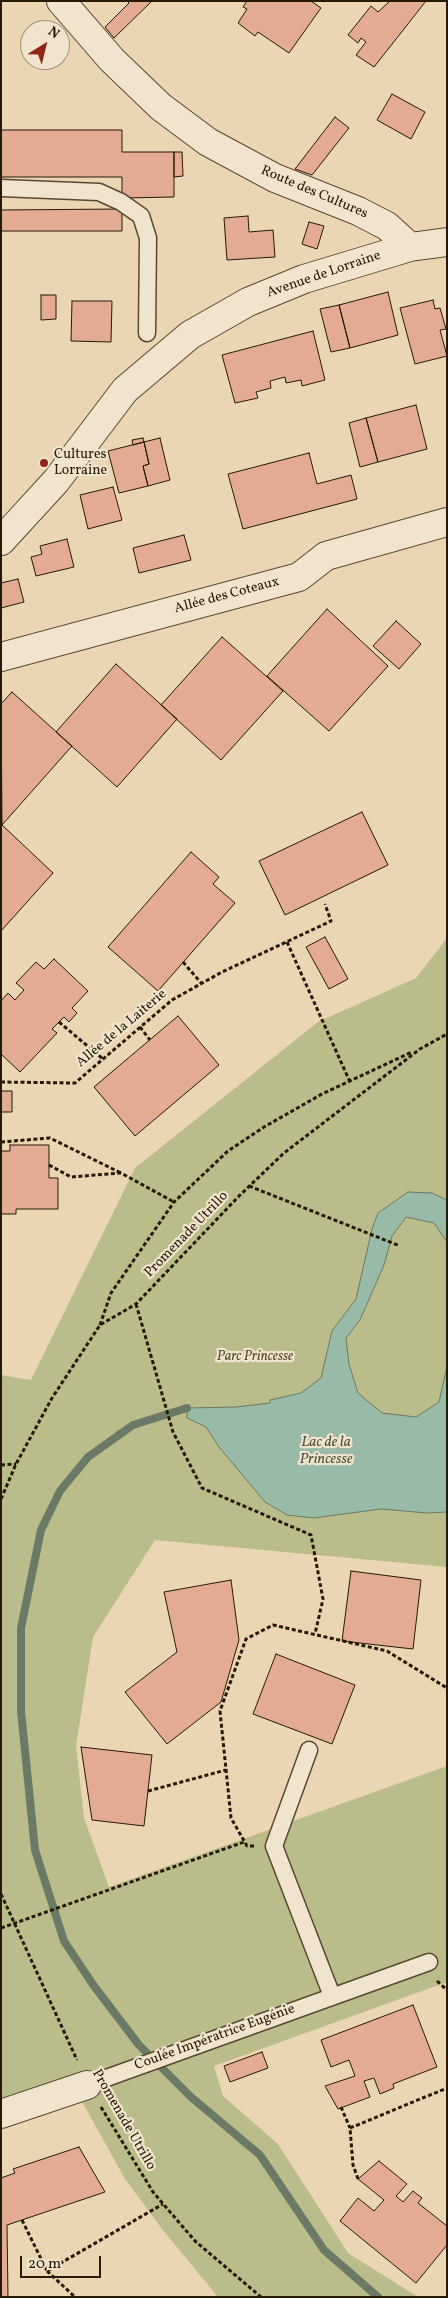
<!DOCTYPE html>
<html>
<head>
<meta charset="utf-8">
<style>
	body { margin:0 }
	#map { position:relative; width:448px; height:2298px; overflow:hidden; background:#ead6b3; font-family:Vollkorn,serif }
	canvas { display:block }
	.frame { position:absolute; inset:0; border:2px solid #261906; pointer-events:none }
	.north { position:absolute; left:20px; top:20px; width:50px; height:50px; box-sizing:border-box; background:#f1e4ce; border:1px solid #a0937e; border-radius:50%; rotate:36deg; font-size:14px; font-weight:700; line-height:20px; text-align:center; color:#261906 }
	.north::after { content:''; display:block; margin:auto; width:18px; height:22px; background:#8f2418; clip-path:polygon(50% 0,100% 100%,50% 72%,0 100%) }
	.scale { position:absolute; left:20px; top:2256px; width:81px; height:22px; box-sizing:border-box; border:2px solid #261906; border-top:0; padding-left:6px; font-size:15px; line-height:18px; white-space:nowrap; color:#261906; -webkit-text-stroke:4px #f1e4ce; paint-order:stroke }
</style>
</head>
<body>
<div id="map">
<canvas width="448" height="2298"></canvas>
<div class="frame"></div>
<div class="north">N</div>
<div class="scale">20 m</div>
</div>
<script>
const c = document.querySelector('canvas').getContext('2d');
c.lineJoin = 'round';
function fill(path, color) {
  c.fillStyle = color;
  c.fill(path, 'evenodd');
}
function shape(rows) {
  const path = new Path2D();
  for (const r of rows) {
    path.moveTo(r[0], r[1]);
    for (let i = 2; i < r.length; i += 2) path.lineTo(r[i], r[i + 1]);
  }
  return path;
}
function stroke(path, color, width, dash) {
  c.strokeStyle = color;
  c.lineWidth = width;
  c.lineCap = dash ? 'butt' : 'round';
  c.setLineDash(dash || []);
  c.stroke(path);
}
function label(font, color, halo, rows, align = 'center') {
  c.font = font + ' Vollkorn,serif';
  c.lineWidth = 4.5;
  c.setLineDash([]);
  c.textBaseline = 'middle';
  c.strokeStyle = halo;
  c.fillStyle = color;
  for (const [text, x, y, turn = 0] of rows) {
    c.save();
    c.translate(x, y);
    c.rotate((+turn || 0) * Math.PI / 180);
    c.textAlign = isNaN(turn) ? turn : align;
    if (halo) c.strokeText(text, 0, 0);
    c.fillText(text, 0, 0);
    c.restore();
  }
}
fill(shape([
	[447,938,447,1567,155,1540,93,1637,76,1746,84,1818,109,1887,447,1766,447,1982,214,2066,223,2096,278,2144,348,2253,418,2297,218,2297,162,2229,125,2179,80,2098,1,2129,1,1375,31,1380,135,1168,318,1022,416,978]
]), '#babd8a');
const water = shape([
	[408,1192,432,1193,447,1200,447,1242,434,1223,406,1217,392,1236,384,1265,360,1320,346,1338,349,1364,358,1393,382,1413,416,1417,439,1402,447,1366,447,1512,427,1513,381,1509,314,1518,287,1515,265,1502,219,1447,206,1427,187,1418,187,1408,236,1407,270,1403,270,1400,301,1393,321,1378,332,1331,356,1299,372,1229,378,1213,408,1192]
]);
fill(water, '#99baa6');
stroke(water, '#6b7a66', 1);
stroke(shape([
	[187,1408,133,1425,88,1457,60,1491,41,1530,21,1628,21,1711,35,1850,64,1941,94,1986,139,2045,191,2097,260,2155,324,2250,378,2297]
]), '#6b7a66', 8);
const building = shape([
	[127,1,152,1,114,38,105,27,129,3,127,1],
	[247,1,311,1,321,8,289,53,258,32,255,36,238,23,247,9,243,7,247,1],
	[390,1,426,1,374,67,356,55,366,42,361,38,358,43,348,35,371,6,378,12,390,1],
	[392,94,425,112,411,139,377,120,392,94],
	[335,117,349,128,312,175,295,169,335,117],
	[1,130,122,130,122,152,174,152,174,197,122,198,122,177,1,177,1,130],
	[174,152,182,152,183,176,174,177,174,152],
	[122,209,122,231,1,231,1,210,122,209],
	[248,216,249,232,273,230,275,257,227,260,224,218,248,216],
	[309,222,324,226,317,249,302,244,309,222],
	[388,292,398,335,350,348,339,305,388,292],
	[41,295,56,295,56,319,41,320,41,295],
	[433,300,435,309,440,308,446,329,440,330,447,356,415,364,400,308,433,300],
	[72,301,112,301,111,342,71,341,72,301],
	[339,305,350,348,331,352,320,309,339,305],
	[313,331,325,380,302,386,301,380,286,383,285,377,270,381,271,388,256,392,258,398,235,403,222,355,313,331],
	[416,405,427,449,378,462,366,418,416,405],
	[366,418,378,462,360,467,349,423,366,418],
	[143,438,144,442,133,445,132,440,143,438],
	[160,438,170,480,148,486,143,466,149,464,144,442,160,438],
	[144,442,149,464,143,466,148,486,119,493,108,451,144,442],
	[309,453,317,484,351,475,357,499,243,529,228,474,309,453],
	[113,487,122,520,88,529,80,495,113,487],
	[184,535,191,560,139,573,133,548,184,535],
	[67,539,74,567,36,576,31,557,42,554,40,546,67,539],
	[18,579,24,602,1,608,1,583,18,579],
	[327,609,388,666,329,731,267,676,327,609],
	[396,621,421,644,399,669,373,646,396,621],
	[222,637,283,691,221,760,161,705,222,637],
	[116,664,177,719,117,787,56,732,116,664],
	[12,692,72,746,2,825,1,704,12,692],
	[362,812,388,865,285,915,259,861,362,812],
	[1,824,53,873,1,931,1,824],
	[191,852,219,877,213,884,235,903,158,991,108,947,191,852],
	[325,937,348,979,329,989,306,947,325,937],
	[54,959,88,991,72,1008,77,1013,69,1022,64,1017,52,1029,57,1033,20,1072,1,1054,1,1001,8,993,15,1000,24,990,16,983,36,962,44,969,54,959],
	[178,1016,219,1065,135,1136,94,1087,178,1016],
	[1,1091,12,1091,12,1112,1,1112,1,1091],
	[10,1145,49,1145,49,1178,58,1178,58,1209,16,1209,16,1214,1,1214,1,1151,10,1151,10,1145],
	[351,1571,421,1580,413,1649,342,1641,351,1571],
	[231,1580,239,1640,221,1702,167,1744,125,1692,177,1652,164,1592,231,1580],
	[276,1654,355,1685,332,1744,253,1714,276,1654],
	[81,1747,152,1755,144,1826,92,1820,81,1747],
	[413,2005,437,2067,393,2084,394,2088,380,2094,374,2078,364,2081,370,2097,338,2109,325,2086,355,2076,349,2060,331,2067,321,2040,413,2005],
	[262,2052,268,2068,230,2082,224,2066,262,2052],
	[79,2147,105,2192,7,2225,8,2297,1,2297,1,2178,15,2173,13,2169,79,2147],
	[379,2161,407,2184,396,2196,403,2202,413,2191,422,2198,418,2203,447,2226,447,2245,416,2283,340,2221,358,2198,374,2211,384,2200,358,2179,379,2161]
]);
fill(building, '#e2ab92');
stroke(building, '#261906', 1);
const lane = shape([
	[1,188,99,192,121,202,141,216,148,238,147,333],
	[309,1750,274,1846,332,1996],
	[87,2085,429,1962]
]);
const street = shape([
	[61,1,112,60,161,107,208,142,275,178,358,211,387,226,410,247],
	[1,541,56,481,125,390,190,335,248,302,304,279,410,247,447,242],
	[1,657,299,577,326,556,447,522],
	[1,2114,87,2085]
]);
stroke(lane, '#574831', 19);
stroke(street, '#574831', 30);
stroke(shape([
	[287,942,350,1082],
	[183,962,202,984],
	[59,1022,103,1059],
	[140,1027,150,1040],
	[1,1082,75,1083,172,1000,222,972,331,921,325,904],
	[1,1142,50,1138,121,1173],
	[49,1165,71,1177,121,1173,174,1202],
	[249,1186,400,1246],
	[136,1304,173,1432,202,1488,311,1535,323,1599,315,1634],
	[100,1325,111,1293,174,1202,228,1151,264,1127,322,1094,412,1052],
	[1,1465,16,1464],
	[1,1499,16,1464,52,1398,100,1325,136,1304,240,1195,284,1153,420,1049,447,1034],
	[148,1791,226,1770],
	[254,1846,247,1846,231,1818,220,1711,246,1639,273,1625,387,1651,447,1688],
	[1,1894,77,2060],
	[1,1928,244,1842],
	[437,1981,447,1990],
	[101,2107,153,2192,195,2241,261,2297],
	[341,2107,350,2128],
	[358,2179,353,2165,350,2128,447,2088],
	[22,2220,47,2271,163,2204],
	[47,2271,75,2297]
]), '#261906', 3, [4, 2.5]);
stroke(lane, '#f1e4ce', 16);
stroke(street, '#f1e4ce', 28);
for (const [x, y, r, color] of [
	[44,463,5,"#8f2418"]
]) {
  const dot = new Path2D();
  dot.arc(x, y, r, 0, 2 * Math.PI);
  c.fillStyle = color;
  c.fill(dot);
  stroke(dot, '#f1e4ce', 2);
}
label('14px', '#261906', '#f1e4ce', [
	["Route des Cultures",314,193,23],
	["Avenue de Lorraine",324,275,-19],
	["Allée des Coteaux",227,596,-15],
	["Allée de la Laiterie",122,1029,-40],
	["Promenade Utrillo",187,1235,-46],
	["Coulée Impératrice Eugénie",215,2038,-20],
	["Promenade Utrillo",123,2120,60]
]);
label('14px', '#261906', '#f1e4ce', [
	["Cultures",54,455],
	["Lorraine",54,471]
], 'left');
label('italic 14px', '#524a2e', '#f1e4ce', [
	["Parc Princesse",255,1357]
]);
label('italic 15px', '#4e513e', '#f1e4ce', [
	["Lac de la",326,1443],
	["Princesse",326,1460]
]);
</script>
</body>
</html>
